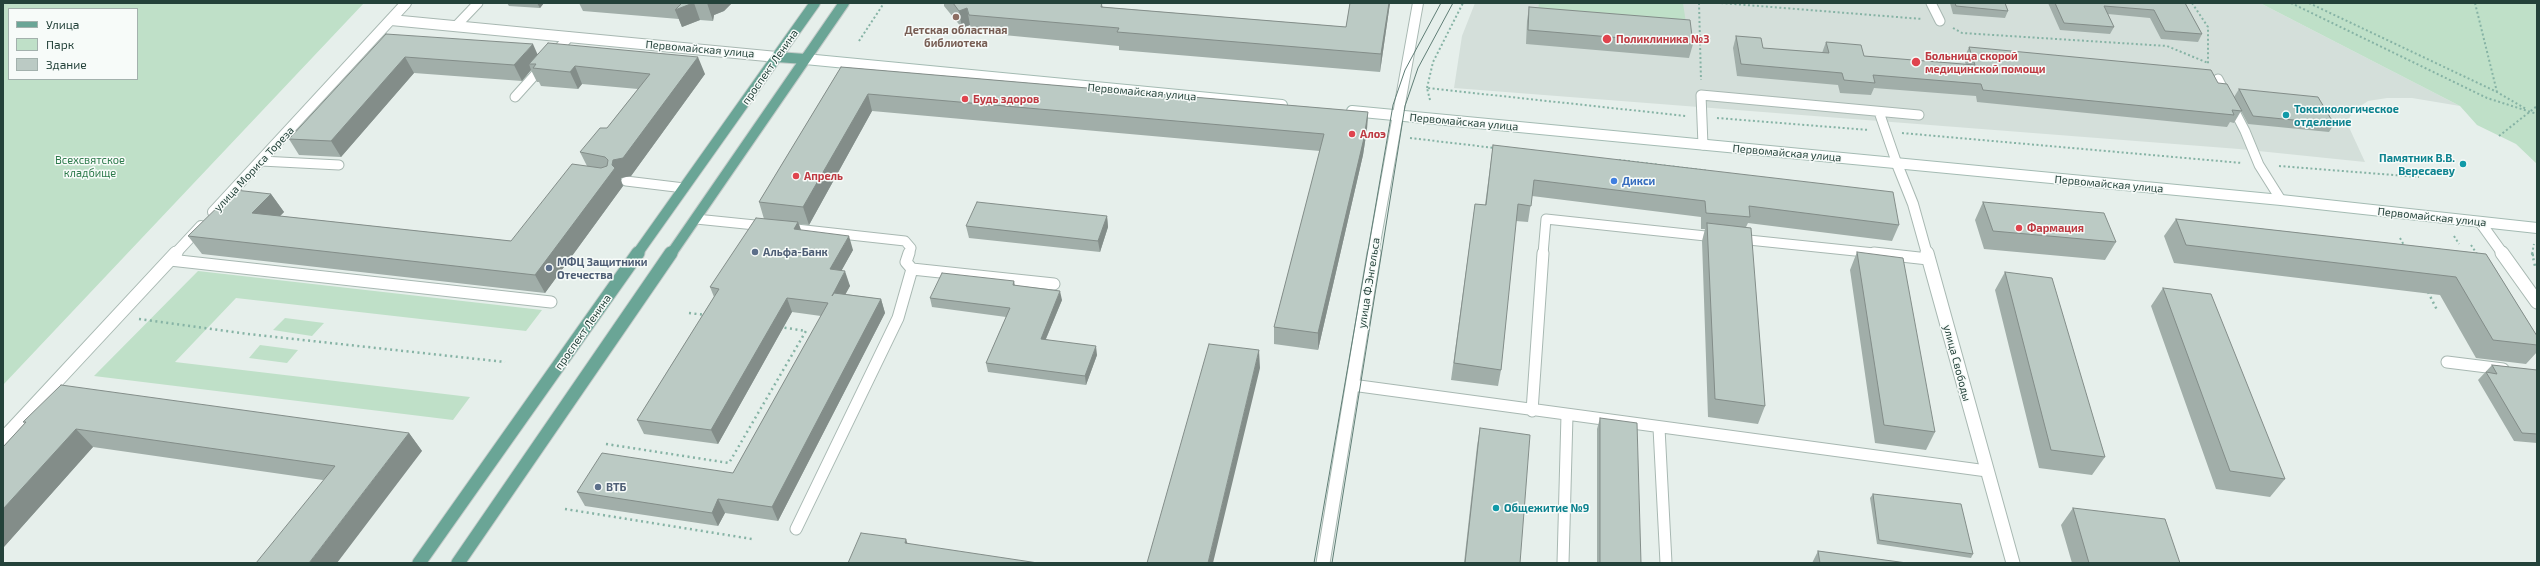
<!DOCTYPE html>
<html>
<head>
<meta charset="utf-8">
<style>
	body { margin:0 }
	#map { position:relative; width:2540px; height:566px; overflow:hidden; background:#e6efeb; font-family:"Exo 2",sans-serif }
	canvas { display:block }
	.frame { position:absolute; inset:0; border:4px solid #24423a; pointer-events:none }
	.legend { position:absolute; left:8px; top:8px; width:130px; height:72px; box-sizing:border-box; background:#f7fbf9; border:1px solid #a3b1ad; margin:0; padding:5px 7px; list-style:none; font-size:12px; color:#24423a }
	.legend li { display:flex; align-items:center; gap:8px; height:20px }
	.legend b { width:20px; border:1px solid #a3b1ad }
</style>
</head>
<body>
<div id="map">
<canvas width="2540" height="566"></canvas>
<div class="frame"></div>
<ul class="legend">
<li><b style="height:5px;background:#6aa596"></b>Улица</li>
<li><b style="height:11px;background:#bfe0c8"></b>Парк</li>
<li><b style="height:11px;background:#bbcac4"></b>Здание</li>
</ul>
</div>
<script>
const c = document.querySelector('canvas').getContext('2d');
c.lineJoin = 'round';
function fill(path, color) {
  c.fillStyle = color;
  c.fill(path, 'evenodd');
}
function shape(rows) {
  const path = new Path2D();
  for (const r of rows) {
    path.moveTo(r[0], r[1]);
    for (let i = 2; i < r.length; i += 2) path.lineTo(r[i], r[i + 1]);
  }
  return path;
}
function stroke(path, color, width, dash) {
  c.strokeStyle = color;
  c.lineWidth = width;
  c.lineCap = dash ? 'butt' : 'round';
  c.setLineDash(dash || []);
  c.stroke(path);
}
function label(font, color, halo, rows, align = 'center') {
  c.font = font + ' "Exo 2",sans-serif';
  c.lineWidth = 3;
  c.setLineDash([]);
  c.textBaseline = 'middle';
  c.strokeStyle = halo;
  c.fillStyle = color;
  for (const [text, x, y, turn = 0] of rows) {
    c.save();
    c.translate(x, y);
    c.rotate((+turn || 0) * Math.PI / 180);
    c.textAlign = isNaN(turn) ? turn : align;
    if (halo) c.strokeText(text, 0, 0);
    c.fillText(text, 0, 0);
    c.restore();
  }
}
fill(shape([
	[1475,3,2260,3,2460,106,2412,98,2387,98,2368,101,2353,111,2347,123,2365,162,2239,149,1454,88,1462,36]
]), '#d4dfda');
fill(shape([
	[3,3,364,3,3,385],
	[9,9,137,9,137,79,9,79],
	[1539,3,1683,3,1686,23,1538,11],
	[2260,3,2537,3,2537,164,2516,144,2477,125,2460,106],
	[198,271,542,310,526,331,236,298,175,362,470,397,453,420,94,376],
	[285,318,324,323,312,336,273,330],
	[260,345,298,350,287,363,249,358]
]), '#bfe0c8');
const serviceFar1 = shape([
	[1931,3,1940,21],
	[456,26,478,3],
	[2218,79,2245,131,2259,165,2281,200],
	[515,97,569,37],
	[1879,112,1897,164],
	[1703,145,1701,95,1919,115],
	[261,161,339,165],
	[626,181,684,188],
	[696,219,765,226],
	[787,228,905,241,911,248,909,254],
	[1739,239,1884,254],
	[1543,254,1546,219,1715,237]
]);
const service = shape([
	[909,253,906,262,912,269,1054,284],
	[1874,253,1928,259],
	[170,260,551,302],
	[2447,362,2503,369],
	[1352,385,1987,471],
	[1532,411,1543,253],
	[1659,428,1666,563],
	[796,529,898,318,912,269],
	[1563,563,1567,415]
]);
const minorFar1 = shape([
	[391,20,777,57],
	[1897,164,1913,204,1927,254],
	[213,212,406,3],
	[2480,222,2503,254],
	[175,254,201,226]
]);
const minor = shape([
	[1927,253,2013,563],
	[2502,253,2537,302],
	[3,439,176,253]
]);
const tertiaryFar1 = shape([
	[1373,254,1418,3]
]);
const tertiary = shape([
	[1323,563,1374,253]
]);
const secondary = shape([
	[805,59,1282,105],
	[1352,111,2281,200,2537,228]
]);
const primaryFar1 = shape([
	[777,57,805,59],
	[637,254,815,3],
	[671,254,844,3]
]);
const primary = shape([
	[419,563,638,253],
	[458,563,671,253]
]);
stroke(serviceFar1, '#a8b8b2', 11);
stroke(service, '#a8b8b2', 13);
stroke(minorFar1, '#a8b8b2', 12);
stroke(minor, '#a8b8b2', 15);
stroke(tertiaryFar1, '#a8b8b2', 12);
stroke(tertiary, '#a8b8b2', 15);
stroke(secondary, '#a4bbb3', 12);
stroke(primaryFar1, '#c2cac8', 12);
stroke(primary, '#c2cac8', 15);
stroke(shape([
	[1699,3,1701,80],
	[1721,3,1922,19],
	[2192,3,2208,27,2208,64],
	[2291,3,2487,98,2537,114],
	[2309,3,2497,92,2526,109],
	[2475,3,2497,92],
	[2480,3,2498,3],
	[1953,28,1962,33,2167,46,2208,63],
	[859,41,884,3],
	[1427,88,1433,62,1463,3],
	[1430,100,1427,88,1686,116],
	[1717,118,1869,130],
	[1902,133,2242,163],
	[2499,136,2537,106],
	[1410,138,1495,148],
	[1619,160,1709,171],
	[2279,166,2419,177],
	[2454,236,2459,244],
	[2400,238,2405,247],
	[2471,245,2477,254],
	[2532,254,2534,244]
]), '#86b3a5', 2, [2, 2.5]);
stroke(shape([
	[2476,253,2477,255],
	[2532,253,2535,266],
	[2532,255,2537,255],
	[2428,292,2437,310],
	[689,313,706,315],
	[139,319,248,334,505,362],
	[606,444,729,463,806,331,780,327],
	[565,509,752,539]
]), '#86b3a5', 2.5, [2, 3.5]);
stroke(serviceFar1, '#fff', 9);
stroke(service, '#fff', 11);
stroke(minorFar1, '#fff', 10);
stroke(minor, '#fff', 13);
stroke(tertiaryFar1, '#fff', 10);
stroke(tertiary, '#fff', 13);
stroke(secondary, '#fff', 10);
stroke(primaryFar1, '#6aa596', 10);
stroke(primary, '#6aa596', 13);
stroke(shape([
	[1314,563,1393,105,1405,70,1441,3],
	[1332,563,1405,106,1418,68,1453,3]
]), '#5f7d75', 1);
fill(shape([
	[507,3,544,3,540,8,509,6],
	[579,3,732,3,724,11,714,15,713,21,700,20,682,27,679,19,583,11],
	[944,3,1101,3,1103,7,1346,27,1350,3,1390,3,1380,72,1119,50,1119,46,972,32,970,25,962,28,944,6],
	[1950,3,2005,3,2008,11,2005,18,1953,14],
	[2048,3,2185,3,2202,34,2198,42,2161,39,2150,18,2108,14,2114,27,2110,34,2060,30],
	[1529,7,1693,44,1689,58,1526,44,1527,21],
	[386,34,538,54,705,74,631,176,621,178,621,181,623,186,545,293,202,254,188,236,271,194,284,212,280,216,511,241,587,166,580,152,607,128,638,89,582,84,578,89,541,86,539,82,537,82,531,70,522,81,414,73,341,157,299,155,289,139],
	[1736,36,1763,48,1822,53,1826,42,1864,56,1966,65,1964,59,1969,47,2218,83,2234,97,2239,89,2334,124,2329,132,2248,124,2241,111,2234,123,2230,122,2227,127,1977,102,1976,96,1874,88,1871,95,1840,93,1838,85,1737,76,1733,48],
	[841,67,1368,112,1367,129,1363,155,1318,350,1274,344,1274,327,1320,151,872,111,809,225,799,224,801,230,853,250,841,271,850,286,845,294,881,299,885,313,778,521,725,513,718,526,585,506,577,492,733,473,821,316,792,312,718,444,644,434,637,420,714,297,710,287,764,219,759,202],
	[1493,145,1899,225,1892,241,1748,223,1746,227,1765,406,1758,424,1708,417,1702,241,1705,229,1701,229,1701,217,1532,196,1528,222,1516,221,1501,370,1498,386,1451,380,1475,204,1485,205],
	[1983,202,2116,242,2105,260,1984,249,1975,220],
	[1107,216,1108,227,1100,252,969,238,966,226],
	[2176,219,2486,254,2537,336,2537,352,2526,364,2476,358,2440,295,2174,263,2164,236],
	[1857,252,1935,432,1926,450,1875,443,1850,270],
	[2005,272,2105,457,2092,475,2039,468,1995,290],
	[1014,281,1015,285,1062,300,1046,339,1097,355,1086,385,988,372,986,363,1006,317,932,307,930,298],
	[2163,288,2285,479,2270,497,2216,489,2151,306],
	[2492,365,2537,370,2537,443,2514,441,2478,380],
	[1600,418,1641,563,1597,563,1597,429],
	[23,422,409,433,422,451,323,480,93,447,3,548,3,447,25,423],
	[1480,428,1520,563,1464,563,1477,446],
	[1873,494,1973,554,1971,558,1877,544,1870,498],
	[2073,508,2180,563,2072,563,2061,525],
	[1818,551,1907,563,1812,563]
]), '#a1aea9');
fill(shape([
	[537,3,544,3,540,8],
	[693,3,694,3,700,20,682,27,675,10],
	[707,3,732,3,724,11,714,15,713,21],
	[1389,3,1390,3,1380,72,1381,54],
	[967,8,970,25,962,28,959,11],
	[533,44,540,60,529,64,531,70,522,81,514,65],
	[405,57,414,73,341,157,331,141],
	[698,57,705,74,631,176,621,178,621,181,623,186,545,293,535,275,612,165,613,160],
	[575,66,582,84,578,89,570,72],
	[868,94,872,111,809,225,803,207],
	[1368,112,1367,129,1363,155,1318,350,1318,333],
	[271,194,284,212,265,231,252,213],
	[1107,216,1108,227,1100,252,1098,241],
	[798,222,803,236,794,229],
	[849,236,853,250,834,284,830,269],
	[845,271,850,286,837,310,832,296],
	[1060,291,1062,300,1042,348,1041,339],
	[787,298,792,312,718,444,711,430],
	[881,299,885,313,778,521,772,507],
	[1096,346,1097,355,1086,385,1085,376],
	[1259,350,1260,368,1213,563,1208,563],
	[76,429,93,447,3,548,3,509],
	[409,433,422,451,337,563,309,563],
	[718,499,725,513,718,526,712,513],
	[906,539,909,548,905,543]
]), '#838d89');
const building = shape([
	[682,3,693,3,675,10,682,3],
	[953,3,1102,3,1101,7,1346,27,1350,3,1389,3,1381,54,1117,32,1119,28,969,15,967,8,959,11,953,3],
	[1955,3,2005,3,2008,11,1956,6,1955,3],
	[2055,3,2185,3,2202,34,2165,31,2154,10,2104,6,2114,27,2064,23,2055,3],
	[1529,7,1690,20,1693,44,1528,30,1529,7],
	[386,34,533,44,514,65,405,57,331,141,289,139,386,34],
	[1736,36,1761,38,1763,48,1829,53,1826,42,1861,45,1864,56,1975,65,1969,47,2211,70,2218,83,2227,84,2242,111,2232,110,2234,115,1983,90,1981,84,1873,75,1875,83,1844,80,1842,73,1741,64,1736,36],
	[548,43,698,57,623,158,613,160,612,165,615,168,535,275,188,236,235,190,271,194,252,213,511,241,572,164,601,168,607,166,608,160,605,157,580,152,600,128,607,128,650,74,575,66,570,72,533,68,536,64,529,64,548,43],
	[841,67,1368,112,1364,138,1318,333,1274,327,1324,134,868,94,803,207,759,202,841,67],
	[2239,89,2318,97,2334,124,2253,116,2239,89],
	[1493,145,1893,192,1899,225,1749,206,1750,217,1706,213,1705,201,1534,180,1531,206,1518,204,1501,370,1454,363,1475,204,1486,205,1493,145],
	[977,202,1107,216,1098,241,966,226,977,202],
	[1983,202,2104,213,2116,242,1993,231,1983,202],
	[756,218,798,222,794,229,849,236,830,269,845,271,832,296,834,293,881,299,772,507,718,499,712,513,577,492,602,453,733,473,828,303,787,298,711,430,637,420,719,289,710,287,756,218],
	[2176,219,2486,254,2537,336,2537,345,2493,340,2456,277,2186,245,2176,219],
	[1707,223,1751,228,1765,406,1715,399,1707,223],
	[1857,252,1903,258,1935,432,1884,425,1857,252],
	[2005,272,2052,278,2105,457,2051,450,2005,272],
	[942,273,1014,281,1013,285,1060,291,1041,339,1096,346,1085,376,986,363,1010,308,930,298,942,273],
	[2163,288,2211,294,2285,479,2230,471,2163,288],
	[1209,344,1259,350,1208,563,1147,563,1209,344],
	[2492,365,2537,370,2537,434,2522,433,2486,372,2497,374,2492,365],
	[61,385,409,433,309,563,256,563,335,466,76,429,3,509,3,447,26,422,23,422,61,385],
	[1600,418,1637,423,1641,563,1600,563,1600,418],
	[1480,428,1530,435,1520,563,1465,563,1480,428],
	[1873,494,1961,504,1973,554,1879,540,1873,494],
	[2073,508,2165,519,2180,563,2089,563,2073,508],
	[861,533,906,539,905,543,1038,563,848,563,861,533],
	[1818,551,1907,563,1820,563,1818,551]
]);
fill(building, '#bbcac4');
stroke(building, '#838d89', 1);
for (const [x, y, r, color] of [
	[956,17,4,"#8d6e63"],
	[1607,39,5,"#e0444e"],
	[1916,62,5,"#e0444e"],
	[965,99,4,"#e0444e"],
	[2286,115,4,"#0f9aa8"],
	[1352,134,4,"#e0444e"],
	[2463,164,4,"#0f9aa8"],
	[796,176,4,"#e0444e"],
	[1614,181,4,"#3f7fe0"],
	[2019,228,4,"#e0444e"],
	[755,252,4,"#5c6f8a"],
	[549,268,4,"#5c6f8a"],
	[598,487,4,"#5c6f8a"],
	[1496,508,4,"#0f9aa8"]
]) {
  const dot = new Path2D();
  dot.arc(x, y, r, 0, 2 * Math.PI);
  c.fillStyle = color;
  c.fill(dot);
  stroke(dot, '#f7fbf9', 1.5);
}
label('bold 11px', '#785e54', '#f7fbf9', [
	["Детская областная",956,30],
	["библиотека",956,43]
]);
label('bold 11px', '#be3a42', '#f7fbf9', [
	["Поликлиника №3",1616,39],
	["Больница скорой",1925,56],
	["медицинской помощи",1925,69],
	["Будь здоров",973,99],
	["Алоэ",1360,134],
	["Апрель",804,176],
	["Фармация",2027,228]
], 'left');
label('11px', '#24423a', '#f7fbf9', [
	["Первомайская улица",700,49,5],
	["проспект Ленина",770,67,-55],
	["Первомайская улица",1142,92,5],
	["Первомайская улица",1464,122,5],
	["Первомайская улица",1787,153,5],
	["улица Мориса Тореза",254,169,-47],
	["Первомайская улица",2109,184,5],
	["Первомайская улица",2432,217,6],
	["улица Ф.Энгельса",1369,283,-81],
	["проспект Ленина",583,332,-55],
	["улица Свободы",1957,363,75]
]);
label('bold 11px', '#0d838f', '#f7fbf9', [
	["Токсикологическое",2294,109],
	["отделение",2294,122],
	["Памятник В.В.",2455,158,"right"],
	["Вересаеву",2455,171,"right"],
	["Общежитие №9",1504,508]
], 'left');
label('11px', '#2d7a4b', '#f7fbf9', [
	["Всехсвятское",90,160],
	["кладбище",90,173]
]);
label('bold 11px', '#366cbe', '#f7fbf9', [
	["Дикси",1622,181]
], 'left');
label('bold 11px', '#4e5e75', '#f7fbf9', [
	["Альфа-Банк",763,252],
	["МФЦ Защитники",557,262],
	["Отечества",557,275],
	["ВТБ",606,487]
], 'left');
</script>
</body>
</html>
